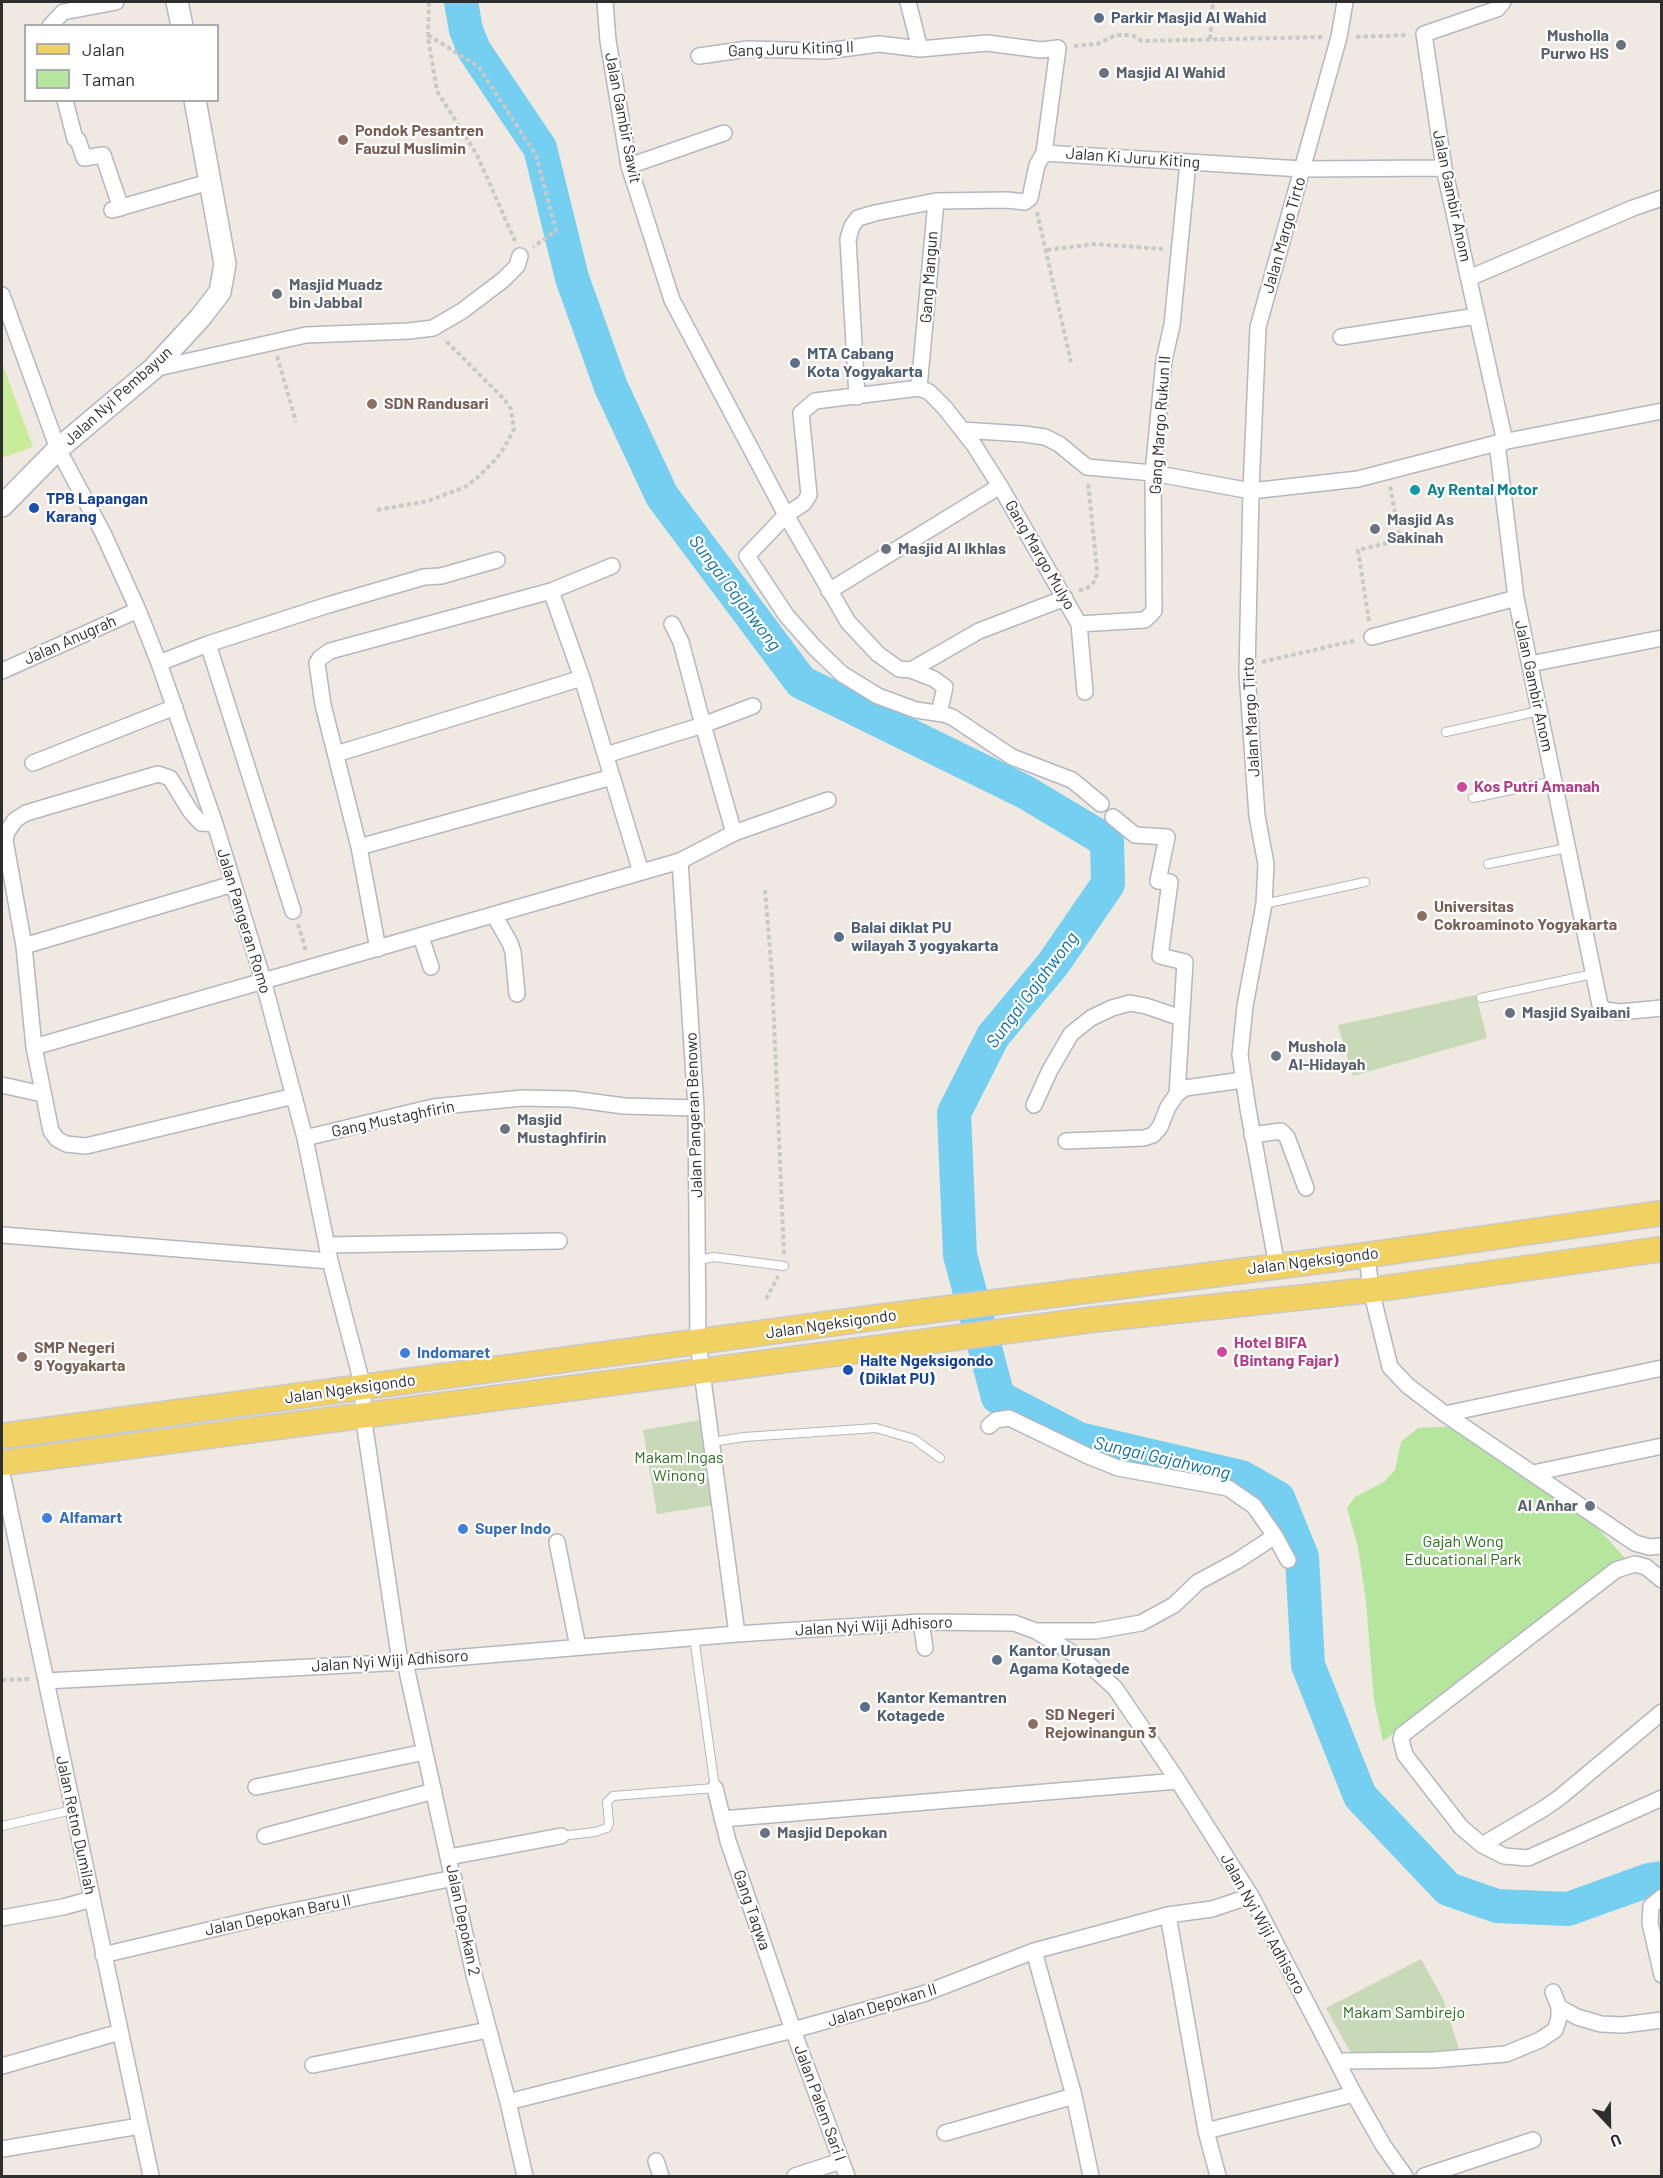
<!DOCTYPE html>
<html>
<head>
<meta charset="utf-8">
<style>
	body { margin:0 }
	#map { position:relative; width:1663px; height:2178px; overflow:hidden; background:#efe9e1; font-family:Barlow,sans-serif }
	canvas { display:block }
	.frame { position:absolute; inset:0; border:3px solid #2e2e2e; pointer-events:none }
	.legend { position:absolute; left:24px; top:24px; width:195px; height:78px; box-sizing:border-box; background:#fff; border:2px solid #ababab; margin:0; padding:8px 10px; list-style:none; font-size:18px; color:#2e2e2e }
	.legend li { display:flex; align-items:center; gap:12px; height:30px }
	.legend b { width:30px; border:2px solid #ababab }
	.north { position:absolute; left:1579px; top:2094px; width:60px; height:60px; -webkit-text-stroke:4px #fff; paint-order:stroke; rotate:158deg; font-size:16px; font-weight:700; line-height:24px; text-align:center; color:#2e2e2e }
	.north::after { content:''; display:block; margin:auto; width:21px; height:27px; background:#2e2e2e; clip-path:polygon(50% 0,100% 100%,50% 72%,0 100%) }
</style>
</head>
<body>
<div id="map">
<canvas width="1663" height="2178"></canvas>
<div class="frame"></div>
<ul class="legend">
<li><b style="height:8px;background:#f2d163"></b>Jalan</li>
<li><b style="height:16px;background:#b6e59e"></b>Taman</li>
</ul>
<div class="north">U</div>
</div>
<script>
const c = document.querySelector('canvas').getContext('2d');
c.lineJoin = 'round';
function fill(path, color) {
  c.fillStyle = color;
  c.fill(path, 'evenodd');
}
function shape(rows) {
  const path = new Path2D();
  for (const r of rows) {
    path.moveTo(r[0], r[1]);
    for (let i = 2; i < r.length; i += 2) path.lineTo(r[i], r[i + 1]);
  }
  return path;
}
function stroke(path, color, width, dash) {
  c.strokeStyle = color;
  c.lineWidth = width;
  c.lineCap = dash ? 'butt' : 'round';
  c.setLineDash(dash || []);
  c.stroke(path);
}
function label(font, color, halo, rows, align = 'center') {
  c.font = font + ' Barlow,sans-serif';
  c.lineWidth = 4.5;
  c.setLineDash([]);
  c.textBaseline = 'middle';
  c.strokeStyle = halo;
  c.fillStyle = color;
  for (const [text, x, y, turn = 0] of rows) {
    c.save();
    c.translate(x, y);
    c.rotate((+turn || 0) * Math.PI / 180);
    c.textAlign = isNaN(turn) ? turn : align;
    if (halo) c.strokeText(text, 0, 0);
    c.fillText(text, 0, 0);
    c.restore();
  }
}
fill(shape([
	[1461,1426,1583,1512,1625,1558,1383,1741,1374,1700,1366,1602,1358,1547,1347,1508,1355,1497,1384,1482,1395,1470,1401,1442,1418,1428]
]), '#b6e59e');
fill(shape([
	[1476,995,1487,1038,1353,1076,1338,1025],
	[701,1420,715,1505,657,1514,643,1430],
	[1421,1959,1443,1999,1459,2049,1353,2057,1326,2008]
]), '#c8d9b8');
fill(shape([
	[2,363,33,447,2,458]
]), '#c9ec9a');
stroke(shape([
	[461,2,466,30,474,50,540,148,572,278,611,387,662,496,801,682,1025,792,1107,841,1108,884,1053,964,993,1036,954,1113,960,1255,998,1397,1079,1439,1241,1477,1278,1498,1302,1557,1308,1665,1360,1796,1448,1889,1497,1906,1568,1909,1649,1880,1662,1878]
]), '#75cff0', 34);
const lane = shape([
	[1446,732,1539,711],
	[1473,798,1554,781],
	[1488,864,1567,848],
	[1264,904,1365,882],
	[1481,998,1593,974],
	[699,1260,714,1257,784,1266],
	[712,1442,744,1437,876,1428,914,1439,940,1458],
	[2,1826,72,1810],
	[561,1836,595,1832,607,1828,609,1823,607,1802,613,1796,715,1788,694,1637]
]);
const street = shape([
	[605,2,608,41,629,166,672,300,786,515,848,622,878,654,899,669,911,670],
	[1503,2,1497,9,1424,34,1444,168,1505,442],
	[50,26,63,12,116,2],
	[699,56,748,49,826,51,879,44,920,49],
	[65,100,75,139,78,140,84,158,103,155,121,208],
	[1044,153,1302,169,1444,168],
	[629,166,724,133],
	[112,210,209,182],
	[1469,278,1633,208,1662,198],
	[2,295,58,449,103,533,138,610,159,663,215,824,263,980,305,1138,330,1261,363,1387,363,1415,400,1662],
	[1341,337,1477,316],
	[153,369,306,335,409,331,433,328,462,311,503,280,517,266,520,256],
	[919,388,936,201],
	[857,397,848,239,852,226,858,218,875,213,936,201,1007,200,1025,202,1030,198,1037,165,1044,153,1058,48,1041,50,987,43,920,49,908,2],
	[962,430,1024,434,1045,437,1059,444,1087,467,1153,473,1251,491,1358,479,1497,443,1662,411],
	[1497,443,1516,598,1600,1005,1605,1010,1620,1012,1662,1008],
	[551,591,582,678,641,872],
	[829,591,1000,486],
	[1065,598,979,631,911,670,934,679,945,687,940,709,943,714,952,717,1012,757,1072,780,1101,804],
	[672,624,681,642,703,725,734,833],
	[1079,624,1145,620,1154,611,1153,473,1164,360,1172,325,1188,162],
	[1372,637,1516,598],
	[208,644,293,911],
	[159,663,208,644,328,605,424,577,441,576,497,560],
	[1530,664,1662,638],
	[2,671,138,610],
	[943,714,916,710,878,696,842,674,815,648,786,615,747,556,786,515,804,503,809,495,801,413,815,401,919,388,929,392,945,408,974,445,1000,486,1079,624,1085,692],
	[336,754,582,678],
	[606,755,703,725,753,706],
	[33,763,175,707],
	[1113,817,1135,835,1167,837,1158,881,1170,882,1160,956,1185,962,1177,1094],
	[215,824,201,823,191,812,170,778,158,774,26,813,15,820,7,832,5,840,24,946,34,1047,51,1131,57,1139,66,1144,86,1146,294,1096],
	[359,847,612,777],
	[680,861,696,1108,698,1342,737,1634],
	[494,915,510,943,513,952,517,994],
	[421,937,431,967],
	[24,946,233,884],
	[378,949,359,847,323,705,317,663,320,658,330,651,551,591,612,566],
	[34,1047,680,861,734,833,828,800],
	[2,1085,42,1094],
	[1034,1105,1050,1070,1071,1034,1091,1018,1112,1008,1130,1003,1146,1006,1181,1018],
	[1252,1135,1281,1131,1287,1137,1306,1188],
	[305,1138,433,1107,522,1098,572,1099,624,1106,696,1108],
	[1066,1141,1144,1138,1153,1135,1160,1127,1168,1107,1177,1094,1185,1088,1243,1080],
	[2,1235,330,1261],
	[327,1245,559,1241],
	[1367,1255,1371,1290,1390,1367,1408,1386,1445,1414,1635,1543,1649,1547,1662,1546],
	[1277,1266,1248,1109,1240,1055,1245,1006,1264,904,1266,864,1257,816,1247,673,1251,491,1258,327,1339,37,1345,2],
	[1445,1414,1662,1368],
	[989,1426,996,1420,1009,1418,1088,1456,1118,1468,1228,1488,1254,1506,1275,1536,1237,1561,1198,1582,1174,1605,1141,1623,1095,1631,1036,1631],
	[2,1473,151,2176],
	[1533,1473,1662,1446],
	[1275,1536,1288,1560],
	[557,1542,578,1647],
	[1662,1580,1646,1567,1635,1564,1616,1570,1402,1735,1401,1739,1405,1755,1461,1827,1482,1845,1504,1856,1528,1858,1662,1798],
	[921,1622,925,1648],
	[405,1662,474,1975,508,2102,525,2176],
	[46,1681,405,1662,737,1634,921,1622,1014,1623,1036,1631,1084,1660,1115,1688,1178,1781,1251,1896,1354,2094,1383,2145,1405,2176],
	[256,1787,425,1752],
	[715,1788,728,1841,793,2030,847,2176],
	[722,1819,1178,1781],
	[265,1836,434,1791],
	[1482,1845,1543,1809,1559,1798,1662,1712],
	[449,1857,561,1836],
	[1662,1897,1651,1906,1650,1923,1662,1975],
	[1168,1915,1206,2131,1218,2176],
	[2,1918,63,1907,92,1899],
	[1034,1951,1074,2096,1091,2176],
	[103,1955,268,1916,454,1878],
	[1559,2007,1577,2017,1601,2024,1623,2025,1662,2020],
	[1337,2061,1433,2060,1506,2054,1540,2040,1555,2030,1559,2018,1559,2007,1553,1992],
	[313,2065,488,2030],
	[2,2066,120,2032],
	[508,2102,793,2030,923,1994,1034,1951,1168,1915,1212,1909,1251,1896],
	[1206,2131,1354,2094],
	[945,2133,1074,2096],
	[2,2149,140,2126],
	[656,2161,661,2176],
	[795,2176,841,2161],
	[1424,2176,1533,2140]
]);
const secondary = shape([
	[177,2,182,26],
	[2,506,58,449,153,369,200,318,220,292,225,264,195,100]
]);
const primary = shape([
	[2,1436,879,1317,1367,1255,1662,1213],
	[2,1463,1090,1320,1371,1290,1662,1249]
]);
stroke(lane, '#b4b7c1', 10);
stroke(street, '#b4b7c1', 18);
stroke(secondary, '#b4b7c1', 24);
stroke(primary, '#c9c9c9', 27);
stroke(shape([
	[429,2,428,37,437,91,477,155,515,241],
	[428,35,478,66,536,155,556,231,533,247],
	[1356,37,1408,35],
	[1210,39,1213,2],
	[1074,46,1097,44,1116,35,1126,35,1134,36,1142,41,1324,37],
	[1037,212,1071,362],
	[1047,250,1094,244,1163,249],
	[277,356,296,422],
	[377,510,428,501,465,487,478,477,495,460,504,448,514,429,511,409,504,399,444,339],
	[1079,591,1091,586,1096,579,1097,569,1088,483],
	[1369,621,1358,550,1400,540,1390,486],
	[1262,662,1357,640],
	[765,890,772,975,784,1255],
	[298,924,306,951],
	[766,1299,778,1276],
	[2,1680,31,1679]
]), '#c9c9c9', 4, [4.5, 3]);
stroke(lane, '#fff', 8);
stroke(street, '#fff', 15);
stroke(secondary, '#fff', 21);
stroke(primary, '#f2d163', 24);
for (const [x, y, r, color] of [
	[1099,18,6,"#5c6f8a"],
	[1621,45,6,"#6b7280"],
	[1104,73,6,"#6b7280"],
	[343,140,6,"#8d6e63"],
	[277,294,6,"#6b7280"],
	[795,363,6,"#5c6f8a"],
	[372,404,6,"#8d6e63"],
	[1415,490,6,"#0f9aa8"],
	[34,508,6,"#1a4fb4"],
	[1375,529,6,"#6b7280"],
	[886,549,6,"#6b7280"],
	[1462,787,6,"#d1479c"],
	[1422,916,6,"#8d6e63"],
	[839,937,6,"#5c6f8a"],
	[1510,1013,6,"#6b7280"],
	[1276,1056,6,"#6b7280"],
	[505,1129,6,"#6b7280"],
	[1222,1352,6,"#d1479c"],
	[405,1353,6,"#3f7fe0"],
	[22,1357,6,"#8d6e63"],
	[848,1370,6,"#1a4fb4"],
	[1590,1506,6,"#6b7280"],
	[47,1518,6,"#3f7fe0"],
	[463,1529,6,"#3f7fe0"],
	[997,1660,6,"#5c6f8a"],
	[865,1707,6,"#5c6f8a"],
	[1033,1724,6,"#8d6e63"],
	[765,1833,6,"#6b7280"]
]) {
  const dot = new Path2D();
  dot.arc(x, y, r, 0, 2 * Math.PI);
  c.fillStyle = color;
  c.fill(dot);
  stroke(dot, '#fff', 2);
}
label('bold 16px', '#4e5e75', '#fff', [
	["Parkir Masjid Al Wahid",1111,18],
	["MTA Cabang",807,354],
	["Kota Yogyakarta",807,372],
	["Balai diklat PU",851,928],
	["wilayah 3 yogyakarta",851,946],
	["Kantor Urusan",1009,1651],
	["Agama Kotagede",1009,1669],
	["Kantor Kemantren",877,1698],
	["Kotagede",877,1716]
], 'left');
label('bold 16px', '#5b616d', '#fff', [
	["Musholla",1609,36,"right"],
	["Purwo HS",1609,54,"right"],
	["Masjid Al Wahid",1116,73],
	["Masjid Muadz",289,285],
	["bin Jabbal",289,303],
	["Masjid As",1387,520],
	["Sakinah",1387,538],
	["Masjid Al Ikhlas",898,549],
	["Masjid Syaibani",1522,1013],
	["Mushola",1288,1047],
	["Al-Hidayah",1288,1065],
	["Masjid",517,1120],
	["Mustaghfirin",517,1138],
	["Al Anhar",1578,1506,"right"],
	["Masjid Depokan",777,1833]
], 'left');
label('16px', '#2e2e2e', '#fff', [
	["Gang Juru Kiting II",791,49,-2],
	["Jalan Gambir Sawit",623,118,79],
	["Jalan Ki Juru Kiting",1133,158,4],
	["Jalan Gambir Anom",1452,196,78],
	["Jalan Margo Tirto",1284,235,-74],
	["Gang Mangun",929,277,-86],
	["Jalan Nyi Pembayun",118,396,-42],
	["Gang Margo Rukun II",1160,425,-86],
	["Gang Margo Mulyo",1040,555,60],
	["Jalan Anugrah",70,640,-24],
	["Jalan Gambir Anom",1534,686,78],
	["Jalan Margo Tirto",1251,717,-93],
	["Jalan Pangeran Romo",244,921,73],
	["Jalan Pangeran Benowo",694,1115,-92],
	["Gang Mustaghfirin",393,1119,-12],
	["Jalan Ngeksigondo",1313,1261,-7],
	["Jalan Ngeksigondo",831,1324,-8],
	["Jalan Ngeksigondo",350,1389,-8],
	["Jalan Nyi Wiji Adhisoro",874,1626,-3],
	["Jalan Nyi Wiji Adhisoro",390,1661,-4],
	["Jalan Retno Dumilah",76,1825,78],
	["Gang Taqwa",752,1910,71],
	["Jalan Depokan Baru II",278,1915,-12],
	["Jalan Depokan 2",463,1920,78],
	["Jalan Nyi Wiji Adhisoro",1263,1924,61],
	["Jalan Depokan II",882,2005,-17],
	["Jalan Palem Sari I",820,2103,70]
]);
label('bold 16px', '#785e54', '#fff', [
	["Pondok Pesantren",355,131],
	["Fauzul Muslimin",355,149],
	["SDN Randusari",384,404],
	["Universitas",1434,907],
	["Cokroaminoto Yogyakarta",1434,925],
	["SMP Negeri",34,1348],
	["9 Yogyakarta",34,1366],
	["SD Negeri",1045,1715],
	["Rejowinangun 3",1045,1733]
], 'left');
label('bold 16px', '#0d838f', '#fff', [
	["Ay Rental Motor",1427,490]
], 'left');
label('bold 16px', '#164399', '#fff', [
	["TPB Lapangan",46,499],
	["Karang",46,517],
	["Halte Ngeksigondo",860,1361],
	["(Diklat PU)",860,1379]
], 'left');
label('bold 16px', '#b23c85', '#fff', [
	["Kos Putri Amanah",1474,787],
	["Hotel BIFA",1234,1343],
	["(Bintang Fajar)",1234,1361]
], 'left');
label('bold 16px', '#366cbe', '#fff', [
	["Indomaret",417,1353],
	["Alfamart",59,1518],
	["Super Indo",475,1529]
], 'left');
label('16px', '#2c6e1b', '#fff', [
	["Makam Ingas",679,1458],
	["Winong",679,1476],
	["Gajah Wong",1463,1542],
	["Educational Park",1463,1560],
	["Makam Sambirejo",1404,2013]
]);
label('italic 18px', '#0d6fa3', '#fff', [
	["Sungai Gajahwong",735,593,53],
	["Sungai Gajahwong",1032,990,-53],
	["Sungai Gajahwong",1162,1458,13]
]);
</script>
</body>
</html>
